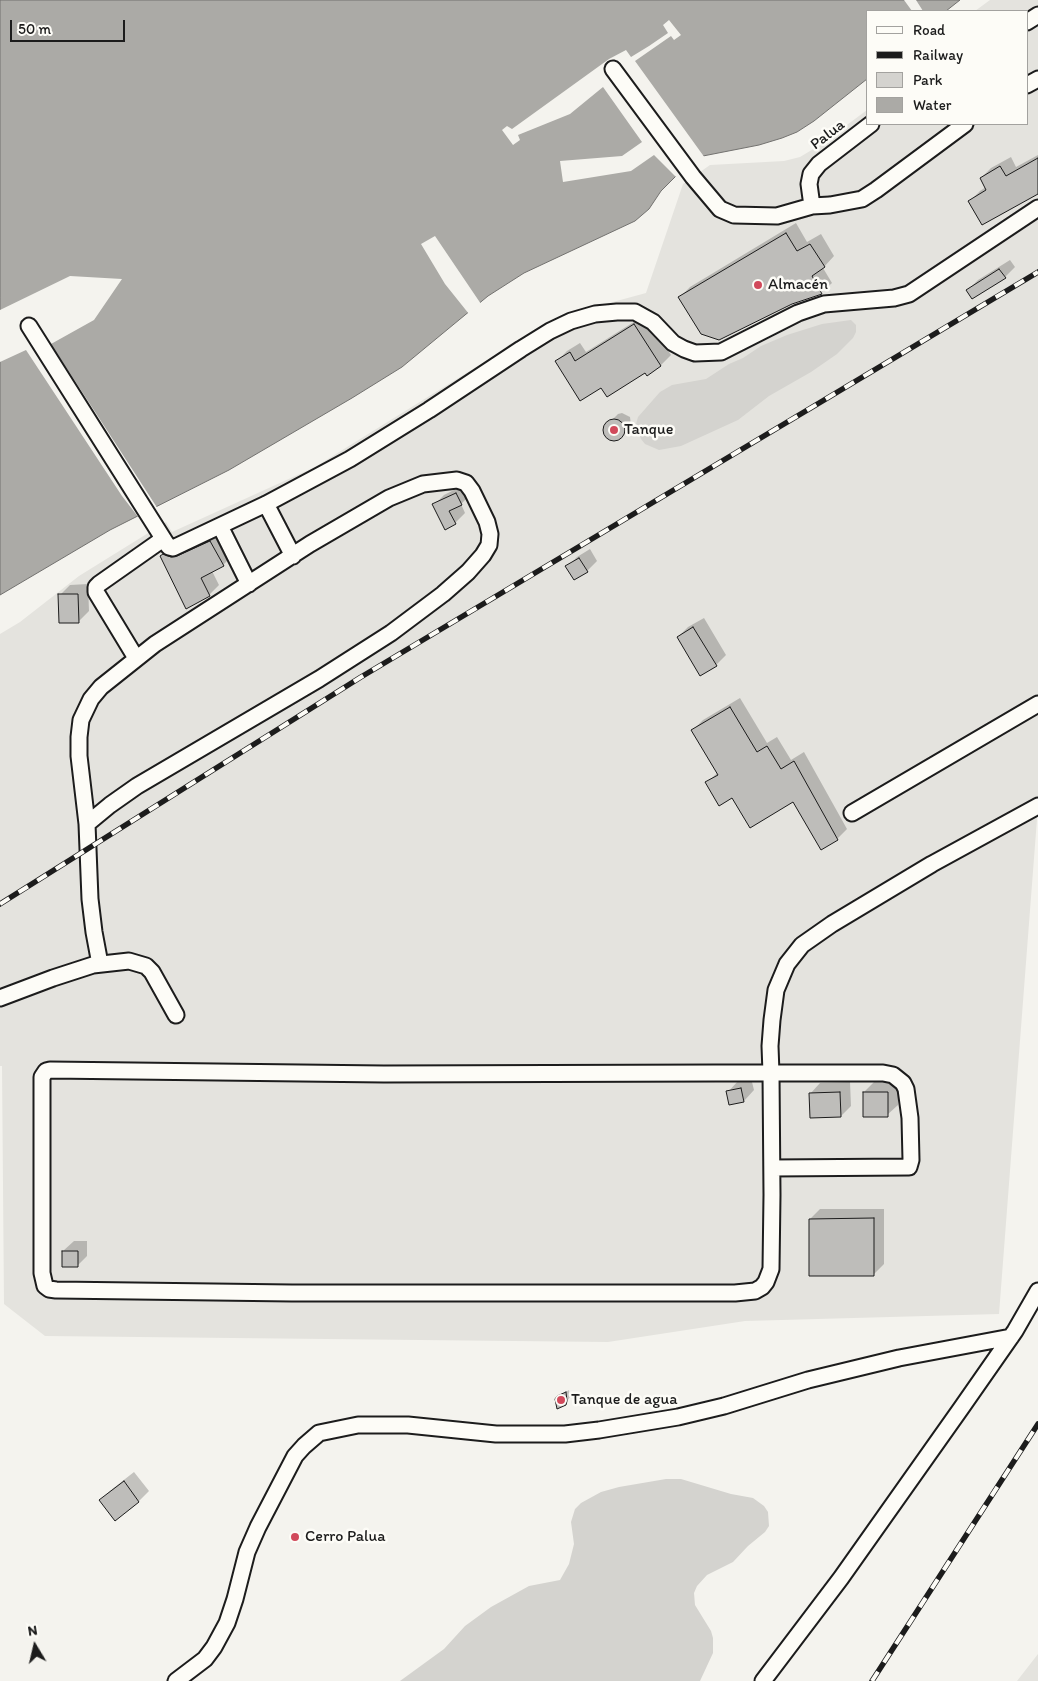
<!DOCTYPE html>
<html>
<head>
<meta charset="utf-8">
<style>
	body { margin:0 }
	#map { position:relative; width:1038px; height:1681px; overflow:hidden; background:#f4f3ee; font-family:Itim,sans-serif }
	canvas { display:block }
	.legend { position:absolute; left:866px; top:10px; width:162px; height:115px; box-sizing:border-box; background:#fdfcf7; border:1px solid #a3a29f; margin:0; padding:6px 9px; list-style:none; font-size:15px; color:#1c1c1c }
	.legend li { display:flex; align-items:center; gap:10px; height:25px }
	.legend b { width:25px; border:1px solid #a3a29f }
	.north { position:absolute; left:10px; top:1621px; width:50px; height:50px; -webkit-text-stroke:4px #fdfcf7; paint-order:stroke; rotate:351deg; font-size:14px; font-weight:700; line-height:20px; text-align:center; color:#1c1c1c }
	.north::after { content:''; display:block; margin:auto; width:18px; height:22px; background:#1c1c1c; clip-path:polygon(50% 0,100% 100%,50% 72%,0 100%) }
	.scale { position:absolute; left:10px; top:20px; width:115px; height:22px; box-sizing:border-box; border:2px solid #1c1c1c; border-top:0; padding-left:6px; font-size:15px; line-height:18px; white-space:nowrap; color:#1c1c1c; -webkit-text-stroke:4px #fdfcf7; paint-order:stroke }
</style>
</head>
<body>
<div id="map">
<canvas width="1038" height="1681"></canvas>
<ul class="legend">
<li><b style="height:6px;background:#fdfcf7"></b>Road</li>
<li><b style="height:6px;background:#1c1c1c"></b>Railway</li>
<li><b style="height:14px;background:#d4d3cf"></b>Park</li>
<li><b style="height:14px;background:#abaaa6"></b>Water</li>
</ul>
<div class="north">N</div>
<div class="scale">50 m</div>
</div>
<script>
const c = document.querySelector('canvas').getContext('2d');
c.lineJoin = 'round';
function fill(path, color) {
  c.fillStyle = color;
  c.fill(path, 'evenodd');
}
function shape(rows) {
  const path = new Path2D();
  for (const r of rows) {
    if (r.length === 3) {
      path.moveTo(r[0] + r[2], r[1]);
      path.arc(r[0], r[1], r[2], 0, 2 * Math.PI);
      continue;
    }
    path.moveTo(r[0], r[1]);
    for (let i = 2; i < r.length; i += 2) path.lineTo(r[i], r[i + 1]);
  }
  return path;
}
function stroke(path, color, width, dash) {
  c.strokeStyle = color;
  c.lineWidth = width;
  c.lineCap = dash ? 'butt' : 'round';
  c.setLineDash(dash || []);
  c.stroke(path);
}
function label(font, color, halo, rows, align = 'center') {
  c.font = font + ' Itim,sans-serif';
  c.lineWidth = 5;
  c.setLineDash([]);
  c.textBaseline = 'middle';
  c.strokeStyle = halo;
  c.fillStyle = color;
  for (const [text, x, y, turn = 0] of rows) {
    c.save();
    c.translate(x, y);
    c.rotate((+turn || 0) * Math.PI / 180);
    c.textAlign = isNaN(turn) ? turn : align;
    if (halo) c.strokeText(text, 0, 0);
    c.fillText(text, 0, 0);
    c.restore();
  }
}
fill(shape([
	[990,0,1038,0,1038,806,999,1314,745,1321,608,1342,45,1336,4,1304,2,1066,0,1066,0,634,20,622,79,576,166,522,172,532,315,467,497,354,510,344,565,315,646,293,683,184,710,165,784,161,800,157,820,145,867,110,867,124,1027,124,1027,11,975,11],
	[1038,1654,1038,1681,1017,1681]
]), '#e4e3de');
fill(shape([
	[851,320,856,325,856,332,853,338,837,354,811,372,769,396,738,420,681,446,659,450,645,444,641,439,636,424,638,417,660,392,672,385,706,379,729,364,743,358,761,346,787,335,822,324],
	[666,1479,681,1479,731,1494,753,1498,764,1506,768,1512,769,1526,765,1532,748,1546,733,1562,707,1575,697,1586,694,1593,695,1605,711,1631,713,1638,713,1653,700,1681,400,1681,444,1649,465,1626,491,1607,529,1586,560,1580,569,1564,574,1544,571,1522,575,1509,581,1503,601,1492,619,1487]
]), '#d4d3cf');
const water = shape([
	[0,0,960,0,946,11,867,11,867,79,814,121,797,132,782,138,759,145,703,156,681,171,661,191,649,209,635,221,524,273,488,296,402,367,352,398,229,470,110,530,0,595,0,0]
]);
fill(water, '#abaaa6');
stroke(water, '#72716f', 1);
fill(shape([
	[904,0,916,0,923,11,912,11],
	[669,20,681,35,674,40,671,36,635,61,705,158,694,163,677,178,654,155,631,171,563,182,560,161,622,156,642,142,603,87,570,114,518,135,520,140,513,145,502,130,507,126,512,129,609,59,626,50,631,57,649,46,668,33,663,25],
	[435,236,481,304,469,314,445,284,421,244],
	[70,276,122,279,94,320,51,344,158,509,139,518,122,496,26,350,0,362,0,310]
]), '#f4f3ee');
fill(shape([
	[1038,155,1038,192,970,201,980,191,986,187,981,178,991,168,1011,157,1016,167],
	[796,223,807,242,821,234,834,256,823,268,832,283,822,292,791,303,680,297,690,287],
	[1010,260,1015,267,1005,277,968,290,978,280],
	[645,315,671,355,661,365,601,386,557,361,567,351,580,343,586,352],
	[622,413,630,417,631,425,618,439,614,440,606,436,605,427,618,414],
	[466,484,471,494,461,504,465,513,455,523,434,505,444,495],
	[220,532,233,555,223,565,212,571,219,585,209,595,187,607,162,556,172,546],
	[590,549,597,561,587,571,567,567,577,557],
	[88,584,89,611,79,621,60,595,70,585],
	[704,618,726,655,716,665,678,637,688,627],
	[740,698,767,743,777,737,791,760,804,752,847,829,837,839,794,800,732,796,707,783,718,772,693,730,703,720],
	[751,1078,754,1090,744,1101,728,1092,738,1081],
	[850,1082,851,1106,841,1116,810,1094,820,1083],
	[874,1082,898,1082,898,1105,887,1115,864,1092],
	[820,1209,884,1209,884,1264,874,1274,810,1219],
	[74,1241,87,1241,87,1256,77,1266,63,1251],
	[569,1390,570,1397,565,1404,558,1397],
	[134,1472,149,1491,139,1501,115,1519,101,1500,111,1490]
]), '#0003');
const building = shape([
	[1038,158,1038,194,982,225,968,201,986,190,980,178,1000,166,1006,176,1038,158],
	[786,233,797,251,810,244,825,267,812,276,822,294,792,304,719,340,701,334,678,297,786,233],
	[999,269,1006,278,972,299,966,290,999,269],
	[634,324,661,366,647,376,645,373,607,397,601,388,580,401,555,361,570,352,575,361,634,324],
	[614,430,11],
	[456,493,462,505,449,511,456,524,445,530,432,504,456,493],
	[210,541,224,566,201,578,210,596,186,609,160,556,163,554,171,557,177,556,210,541],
	[579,558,588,572,574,580,565,566,579,558],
	[58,594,78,594,79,623,59,623,58,594],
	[693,627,717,666,700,676,677,637,693,627],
	[730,707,757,752,767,746,781,769,794,761,838,840,821,850,793,802,750,828,732,798,719,806,705,782,718,775,691,730,730,707],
	[741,1088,744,1102,729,1105,726,1091,741,1088],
	[840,1092,841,1117,810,1118,809,1093,840,1092],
	[863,1092,888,1092,888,1117,863,1117,863,1092],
	[874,1218,874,1276,809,1276,809,1219,874,1218],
	[62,1251,78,1251,78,1267,62,1267,62,1251],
	[566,1392,567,1401,566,1405,557,1409,555,1399,557,1396,566,1392],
	[124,1481,139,1502,115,1521,99,1500,124,1481]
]);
fill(building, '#bebdba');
stroke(building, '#1c1c1c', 1);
const street = shape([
	[1027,22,1038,15],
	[613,69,693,177,720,209,734,215,777,216,812,206,830,205,862,199,876,190,965,124],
	[1027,85,1038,79],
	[812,206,809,184,811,174,819,164,871,124],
	[29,326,166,543,169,547,173,548,266,504,350,459,429,410,521,349,550,331,571,321,595,314,617,312,635,312,653,322,673,343,684,349,695,353,721,352,798,313,824,304,894,298,909,294,1038,208],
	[266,504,293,556],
	[220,526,249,584],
	[136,658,96,592,96,587,99,584,163,539],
	[852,813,1038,704],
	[87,824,110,805,137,786,319,679,391,633,443,594,468,572,483,555,489,545,490,534,487,522,472,491,466,483,457,480,423,484,389,498,310,544,155,644,101,687,91,699,81,720,79,737,79,756,87,824,90,899,94,932,100,964],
	[0,998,53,978,93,965,129,961,146,966,152,972,176,1015],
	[772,1168,909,1167,911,1160,910,1118,906,1089,903,1083,893,1075,883,1073,716,1073,384,1074,50,1070,46,1071,42,1077,42,1273,45,1286,49,1289,56,1290,292,1293,735,1293,755,1291,762,1287,766,1282,771,1269,772,1195,771,1073,770,1046,772,1020,776,990,787,964,802,945,832,924,932,864,1038,806],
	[176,1681,205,1659,214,1647,227,1623,235,1599,247,1552,258,1527,295,1456,304,1446,319,1433,358,1425,408,1425,496,1434,565,1434,599,1430,678,1417,724,1406,808,1380,899,1358,1011,1337],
	[763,1681,841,1578,962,1407,1015,1331,1038,1291]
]);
stroke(street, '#1c1c1c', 19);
stroke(street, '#fdfcf7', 15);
const rail = shape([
	[0,904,361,677,1038,272],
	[872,1681,1038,1424]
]);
stroke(rail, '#1c1c1c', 5.5);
stroke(rail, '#fdfcf7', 4, [11]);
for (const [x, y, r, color] of [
	[758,285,5,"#d1495b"],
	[614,430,5,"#d1495b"],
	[561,1400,5,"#d1495b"],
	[295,1537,5,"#d1495b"]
]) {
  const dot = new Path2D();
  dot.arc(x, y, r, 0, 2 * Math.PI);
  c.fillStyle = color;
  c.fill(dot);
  stroke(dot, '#fdfcf7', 2);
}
label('16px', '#1c1c1c', '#fdfcf7', [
	["Palua",828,135,-38]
]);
label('16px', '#1c1c1c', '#fdfcf7', [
	["Almacén",768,285],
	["Tanque",624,430],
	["Tanque de agua",571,1400],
	["Cerro Palua",305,1537]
], 'left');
</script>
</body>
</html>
